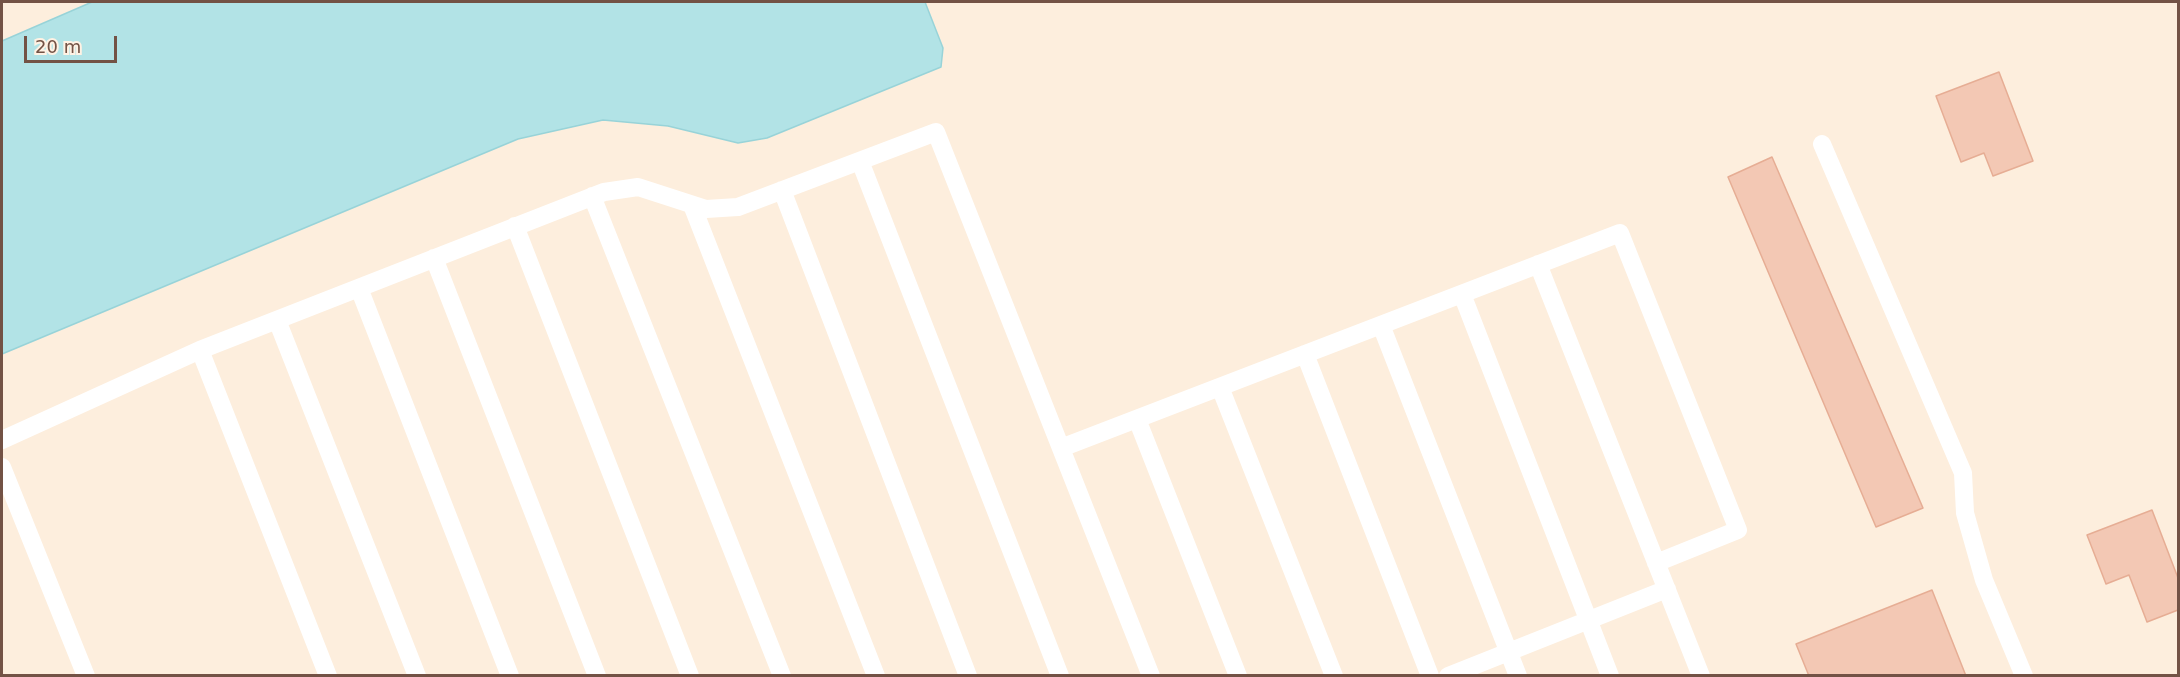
<!DOCTYPE html>
<html>
<head>
<meta charset="utf-8">
<style>
	body { margin:0 }
	#map { position:relative; width:2180px; height:677px; overflow:hidden; background:#fdeedd; font-family:"DejaVu Sans",sans-serif }
	canvas { display:block }
	.frame { position:absolute; inset:0; border:3px solid #735245; pointer-events:none }
	.scale { position:absolute; left:24px; top:36px; width:93px; height:27px; box-sizing:border-box; border:3px solid #735245; border-top:0; padding-left:8px; font-size:18px; line-height:21px; white-space:nowrap; color:#735245; -webkit-text-stroke:4px #fff2e4; paint-order:stroke }
</style>
</head>
<body>
<div id="map">
<canvas width="2180" height="677"></canvas>
<div class="frame"></div>
<div class="scale">20 m</div>
</div>
<script>
const c = document.querySelector('canvas').getContext('2d');
c.lineJoin = 'round';
function fill(path, color) {
  c.fillStyle = color;
  c.fill(path, 'evenodd');
}
function shape(rows) {
  const path = new Path2D();
  for (const r of rows) {
    path.moveTo(r[0], r[1]);
    for (let i = 2; i < r.length; i += 2) path.lineTo(r[i], r[i + 1]);
  }
  return path;
}
function stroke(path, color, width, dash) {
  c.strokeStyle = color;
  c.lineWidth = width;
  c.lineCap = dash ? 'butt' : 'round';
  c.setLineDash(dash || []);
  c.stroke(path);
}
const water = shape([
	[92,2,925,2,943,48,941,67,767,138,738,143,668,126,603,120,518,139,2,354,2,41,92,2]
]);
fill(water, '#b2e3e6');
stroke(water, '#98d3d8', 1.5);
const building = shape([
	[1999,72,2033,161,1993,176,1984,153,1961,162,1936,96,1999,72],
	[1772,157,1923,508,1876,527,1728,177,1772,157],
	[2152,510,2178,578,2178,610,2147,622,2129,575,2106,584,2087,535,2152,510],
	[1932,590,1966,676,1809,676,1796,644,1932,590]
]);
fill(building, '#f3c8b4');
stroke(building, '#e6ad94', 1.5);
stroke(shape([
	[1822,144,1963,473,1965,513,1984,580,2024,676],
	[860,161,1060,676],
	[782,190,968,676],
	[592,196,782,676],
	[692,205,876,676],
	[515,226,690,676],
	[434,258,597,676],
	[1538,264,1701,676],
	[359,288,510,676],
	[1462,294,1610,676],
	[277,320,417,676],
	[1381,325,1518,676],
	[200,350,328,676],
	[1305,354,1430,676],
	[1220,387,1334,676],
	[1137,419,1238,676],
	[2,440,200,350,604,192,638,187,706,209,738,207,936,132,1151,676],
	[1061,448,1620,233,1738,530,1656,563],
	[2,467,86,676],
	[1448,676,1667,589]
]), '#fff', 18);
</script>
</body>
</html>
